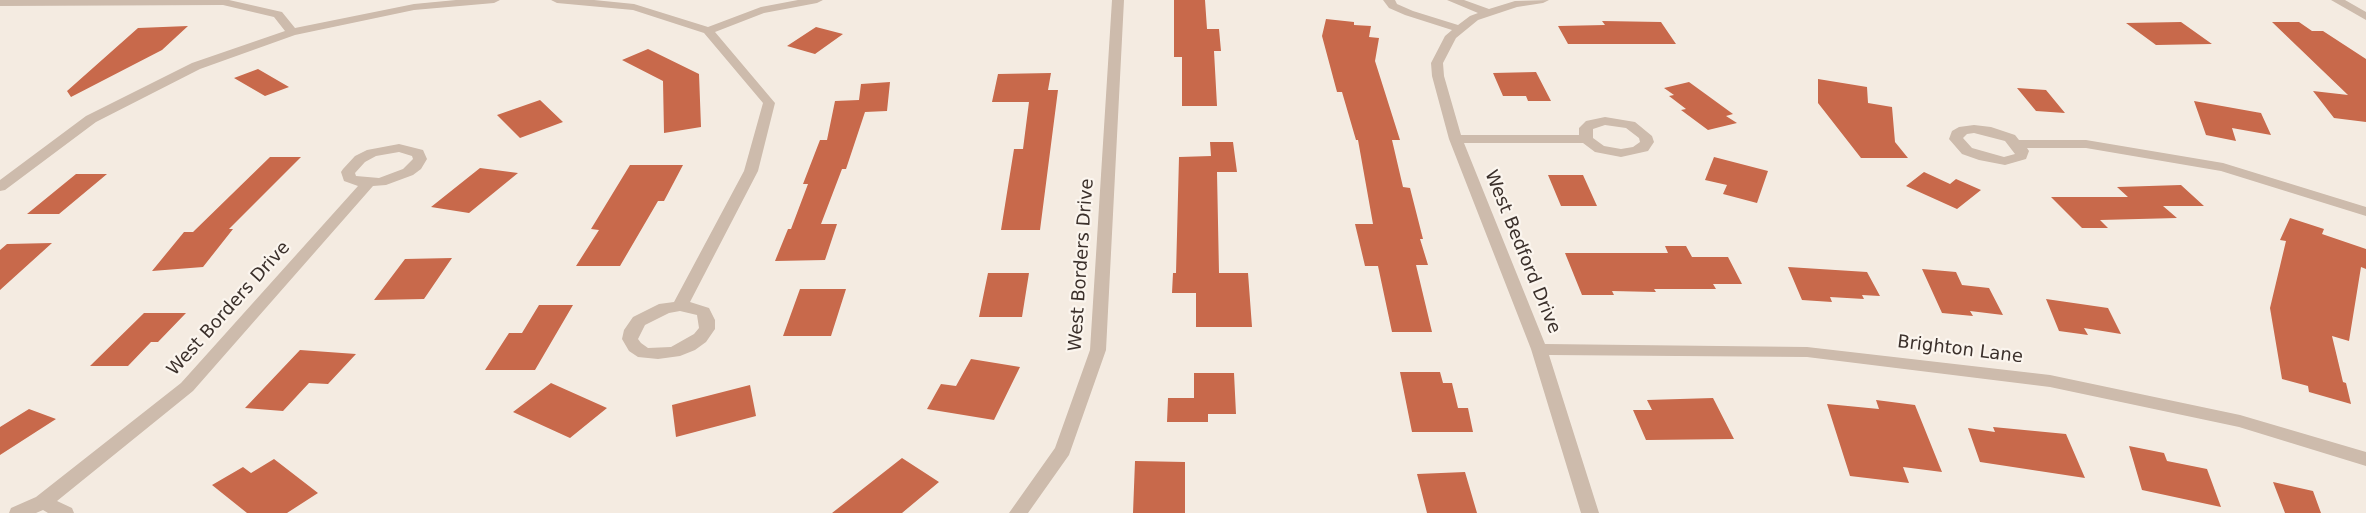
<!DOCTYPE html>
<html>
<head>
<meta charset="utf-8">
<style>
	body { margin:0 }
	canvas { display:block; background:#f4ebe1 }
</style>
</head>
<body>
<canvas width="2366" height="513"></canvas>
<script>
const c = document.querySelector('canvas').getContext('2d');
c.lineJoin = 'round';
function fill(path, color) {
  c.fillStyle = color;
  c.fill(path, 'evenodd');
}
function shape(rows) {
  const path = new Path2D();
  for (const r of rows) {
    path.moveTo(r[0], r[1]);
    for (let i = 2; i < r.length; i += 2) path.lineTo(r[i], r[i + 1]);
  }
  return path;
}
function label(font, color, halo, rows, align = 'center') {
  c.font = font + ' "DejaVu Sans",sans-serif';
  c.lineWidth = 4.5;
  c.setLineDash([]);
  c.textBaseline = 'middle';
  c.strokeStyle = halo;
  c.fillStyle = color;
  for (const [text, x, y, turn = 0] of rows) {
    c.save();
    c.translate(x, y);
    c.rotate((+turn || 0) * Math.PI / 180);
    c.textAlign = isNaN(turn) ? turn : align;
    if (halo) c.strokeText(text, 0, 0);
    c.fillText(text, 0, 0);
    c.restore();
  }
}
fill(shape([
	[1174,0,1205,0,1207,29,1219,29,1221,51,1214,51,1217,106,1182,106,1182,57,1174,57],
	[1326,19,1354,22,1354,25,1371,26,1369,37,1379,38,1375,61,1400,140,1392,140,1403,187,1410,188,1423,239,1420,239,1428,265,1416,265,1432,332,1392,332,1378,266,1365,266,1355,224,1373,224,1358,140,1356,140,1342,92,1337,92,1322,36],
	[1602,21,1661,22,1676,44,1568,44,1558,26,1605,25],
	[2181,22,2212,44,2156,45,2126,23],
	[2272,22,2299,22,2312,31,2323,31,2366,59,2366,122,2334,118,2313,91,2348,95],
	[188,26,162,50,71,97,67,91,138,28],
	[816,27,843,34,815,54,787,46],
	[648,49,699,74,701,127,664,133,663,81,622,60],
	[258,69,289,87,265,96,234,78],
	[1536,72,1551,101,1528,101,1526,96,1503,96,1493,73],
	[1051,73,1048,90,1058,90,1040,230,1001,230,1014,149,1023,149,1029,102,992,102,998,74],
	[1818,79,1867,87,1868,103,1892,107,1895,142,1908,158,1861,158,1818,103],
	[890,82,887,111,865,112,846,169,842,169,821,224,837,224,825,260,775,261,788,229,791,229,808,184,803,184,820,140,827,140,835,101,859,100,861,84],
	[1689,82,1733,114,1726,116,1737,123,1708,130,1681,110,1686,109,1669,96,1674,95,1664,88],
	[2017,88,2046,90,2065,113,2036,111],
	[540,100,563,122,520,138,497,115],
	[2194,101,2261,113,2271,135,2232,128,2236,141,2206,135],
	[1210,142,1233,142,1237,172,1217,172,1219,273,1248,273,1252,327,1196,327,1196,293,1172,293,1173,273,1176,273,1179,157,1211,156],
	[270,157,301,157,229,229,233,229,203,267,152,271,184,232,193,232],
	[1714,157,1768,171,1757,203,1723,194,1727,185,1705,180],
	[630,165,683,165,664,201,658,201,620,266,576,266,599,230,591,229],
	[480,168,518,173,469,213,431,207],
	[1924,172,1950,184,1956,179,1981,190,1957,209,1906,186],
	[76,174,107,174,59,214,27,214],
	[1548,175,1583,175,1597,206,1561,206],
	[2181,185,2204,206,2163,206,2177,218,2100,220,2108,228,2082,228,2051,197,2128,197,2117,187],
	[2290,218,2324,229,2322,234,2366,249,2366,269,2361,267,2349,341,2332,336,2343,382,2346,383,2351,404,2309,392,2308,386,2282,379,2270,308,2286,241,2280,240],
	[52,243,0,290,0,250,7,244],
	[1665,246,1686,246,1692,257,1728,257,1742,284,1713,284,1716,289,1654,289,1656,292,1612,291,1614,295,1582,295,1565,253,1668,253],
	[452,258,424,299,374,300,405,259],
	[1788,267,1867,272,1880,296,1862,295,1864,299,1830,297,1832,302,1802,300],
	[1922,269,1956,272,1962,285,1989,288,2003,315,1970,311,1973,316,1942,313],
	[988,273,1029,273,1022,317,979,317],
	[800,289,846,289,831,336,783,336],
	[2046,299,2108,308,2121,334,2084,328,2088,335,2059,331],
	[539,305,573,305,535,370,485,370,509,333,522,333],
	[144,313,186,313,158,342,151,342,128,366,90,366],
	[300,350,356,354,328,384,309,383,283,411,245,408],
	[971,359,1020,367,994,420,927,409,941,384,956,386],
	[1400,372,1440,372,1443,383,1452,383,1458,408,1468,408,1473,432,1412,432],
	[1194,373,1234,373,1236,414,1208,414,1208,422,1167,422,1168,398,1194,398],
	[551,383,607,408,570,438,513,412],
	[750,385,756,416,676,437,672,405],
	[1713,398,1734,439,1646,440,1633,410,1652,410,1647,400],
	[1876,400,1915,405,1942,472,1903,467,1909,483,1850,476,1827,404,1879,409],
	[29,409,56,419,0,455,0,427],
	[1993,427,2066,434,2085,478,1980,462,1968,428,1995,432],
	[2129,446,2164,453,2167,461,2207,469,2221,507,2142,490],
	[902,458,939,482,902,513,832,513],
	[274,459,318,493,287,513,247,513,212,485,243,467,251,473],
	[1135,461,1185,462,1185,513,1133,513],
	[1465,472,1477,513,1427,513,1417,474],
	[2273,482,2313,491,2321,513,2285,513]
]), '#c8694b');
fill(shape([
	[0,0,229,0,282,12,295,28,414,4,456,0,500,0,494,3,414,10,295,35,200,69,96,122,5,190,0,191,0,180,86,116,192,63,285,31,274,17,223,5,0,6,0,0],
	[551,0,594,0,634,4,708,27,761,7,798,0,823,0,817,3,764,13,715,32,775,103,758,171,690,302,709,308,715,320,715,329,706,342,695,350,680,356,658,359,638,357,629,351,622,339,624,330,633,317,659,304,674,302,744,171,763,103,704,33,633,10,557,3,551,0],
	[680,311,697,315,699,328,694,334,671,347,648,348,641,343,638,339,645,325,669,313,680,311],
	[1112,0,1124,0,1106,350,1069,455,1028,513,1009,513,1055,448,1090,350,1112,0],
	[1383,0,1395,0,1397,4,1413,11,1458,25,1470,16,1478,13,1447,0,1464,0,1489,9,1515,1,1549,0,1543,3,1517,7,1478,20,1456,38,1443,63,1444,76,1461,135,1579,135,1579,128,1586,121,1605,117,1635,122,1652,136,1654,142,1648,151,1621,157,1595,152,1583,143,1464,143,1545,344,1807,347,2050,375,2240,415,2366,452,2366,466,2239,427,2050,387,1807,357,1549,355,1599,513,1581,513,1531,349,1449,139,1432,76,1431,63,1445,36,1452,30,1405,15,1389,8,1383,0],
	[1605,125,1626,128,1639,138,1640,142,1633,147,1621,149,1604,146,1593,138,1593,129,1605,125],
	[2331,0,2345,0,2366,12,2366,20,2331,0],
	[1974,125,1991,127,2015,135,2019,140,2086,140,2223,163,2366,207,2366,216,2221,171,2086,148,2027,148,2029,151,2026,159,2005,165,1979,160,1962,154,1949,139,1952,131,1959,127,1974,125],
	[1974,133,2005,141,2015,154,2004,157,1972,148,1963,138,1967,134,1974,133],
	[399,144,423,150,427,159,421,169,413,175,386,185,373,186,193,391,57,501,72,508,74,513,48,513,43,510,36,513,9,513,11,508,36,497,181,383,358,186,344,181,341,172,343,169,355,156,367,150,399,144],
	[399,152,412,156,413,159,403,169,379,178,356,176,355,173,365,162,376,156,399,152]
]), '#cdbbac');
label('18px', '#3b302b', '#fbf5ee', [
	["West Bedford Drive",1522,252,68],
	["West Borders Drive",1082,265,-86],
	["West Borders Drive",229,309,-48],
	["Brighton Lane",1960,350,7]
]);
</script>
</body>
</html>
